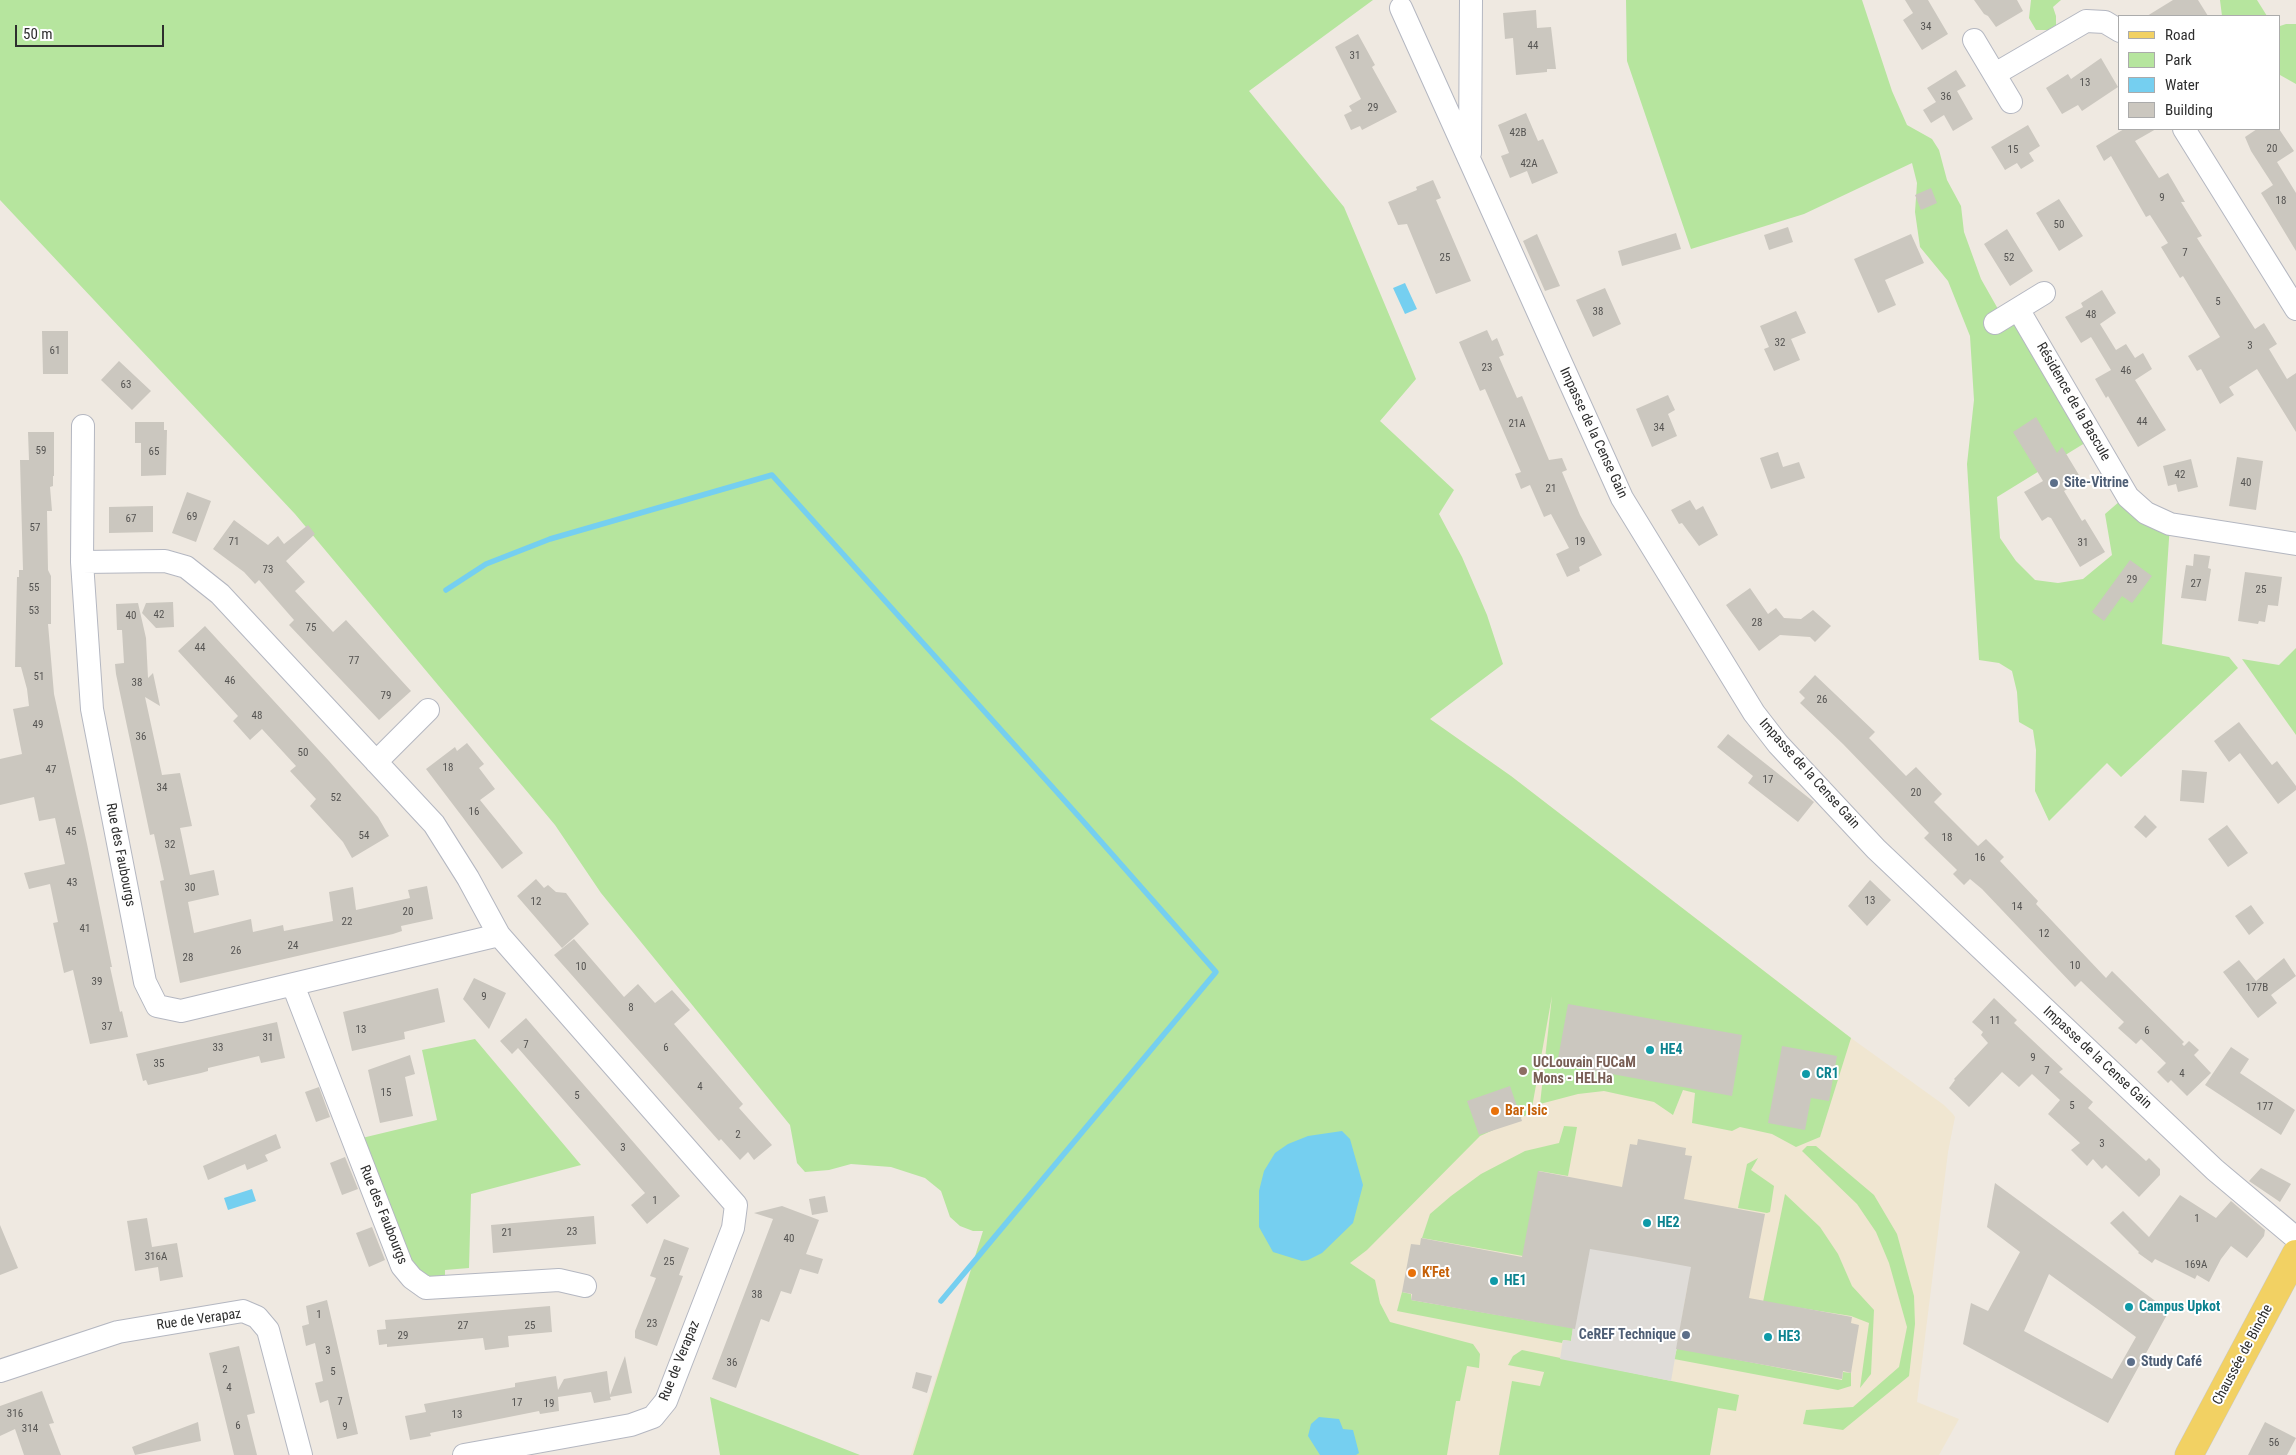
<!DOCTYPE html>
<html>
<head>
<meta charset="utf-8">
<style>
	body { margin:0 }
	#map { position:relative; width:2296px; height:1455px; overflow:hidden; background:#efe9e1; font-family:"Roboto Condensed",sans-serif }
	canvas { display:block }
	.legend { position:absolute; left:2118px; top:15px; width:162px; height:115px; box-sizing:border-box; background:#fff; border:1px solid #ababab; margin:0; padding:6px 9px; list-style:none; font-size:15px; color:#2e2e2e }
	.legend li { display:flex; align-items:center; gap:10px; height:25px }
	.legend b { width:25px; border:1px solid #ababab }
	.scale { position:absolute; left:15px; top:25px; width:149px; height:22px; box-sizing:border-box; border:2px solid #2e2e2e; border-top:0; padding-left:6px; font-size:15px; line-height:18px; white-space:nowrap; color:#2e2e2e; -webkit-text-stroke:4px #fff; paint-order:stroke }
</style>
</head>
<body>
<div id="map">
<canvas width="2296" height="1455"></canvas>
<ul class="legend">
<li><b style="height:6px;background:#f2d163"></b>Road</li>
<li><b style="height:14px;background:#b6e59e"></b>Park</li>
<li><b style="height:14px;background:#75cff0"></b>Water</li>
<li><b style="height:14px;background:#cbc7bf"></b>Building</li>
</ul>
<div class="scale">50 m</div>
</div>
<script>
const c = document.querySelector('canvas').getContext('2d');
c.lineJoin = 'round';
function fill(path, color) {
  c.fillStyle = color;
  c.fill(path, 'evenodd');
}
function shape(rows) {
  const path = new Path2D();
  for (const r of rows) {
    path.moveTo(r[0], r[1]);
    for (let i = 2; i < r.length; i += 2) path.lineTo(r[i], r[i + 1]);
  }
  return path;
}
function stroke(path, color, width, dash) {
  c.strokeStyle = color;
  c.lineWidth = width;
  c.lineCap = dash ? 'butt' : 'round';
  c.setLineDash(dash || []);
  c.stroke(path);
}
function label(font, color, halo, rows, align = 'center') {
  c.font = font + ' "Roboto Condensed",sans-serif';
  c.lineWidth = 4;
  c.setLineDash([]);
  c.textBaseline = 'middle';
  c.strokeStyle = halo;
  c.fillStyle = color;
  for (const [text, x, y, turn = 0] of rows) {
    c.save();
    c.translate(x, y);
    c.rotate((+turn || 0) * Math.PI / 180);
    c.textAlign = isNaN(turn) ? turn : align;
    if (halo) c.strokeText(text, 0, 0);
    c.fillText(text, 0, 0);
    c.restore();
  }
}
fill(shape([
	[1430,719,1511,776,1851,1038,1944,1105,1953,1114,1955,1117,1948,1152,1917,1402,1959,1419,1939,1455,911,1455,983,1231]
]), '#f0e6d1');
fill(shape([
	[0,0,1373,0,1249,91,1344,207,1416,379,1380,421,1454,490,1439,514,1462,557,1487,615,1503,664,1430,719,1511,776,1851,1038,1820,1137,1796,1147,1772,1134,1740,1127,1732,1131,1692,1123,1695,1093,1683,1090,1673,1115,1654,1102,1604,1091,1578,1094,1540,1104,1552,996,1531,1113,1480,1136,1367,1250,1350,1263,1375,1280,1380,1303,1390,1322,1473,1344,1480,1354,1479,1368,1467,1366,1460,1401,1456,1401,1447,1455,913,1455,983,1231,973,1231,960,1226,950,1217,941,1191,925,1178,891,1167,851,1164,829,1170,805,1172,797,1163,790,1125,601,893,555,825,295,514,0,200],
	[1626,0,1862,0,1892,91,1907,125,1932,139,1939,150,1947,180,1961,206,1964,232,1981,279,1998,309,2018,309,2093,438,1997,497,2000,538,2016,561,2035,580,2058,583,2083,579,2112,555,2105,514,2127,495,2170,524,2162,644,2229,657,2238,668,2121,777,2107,763,2049,821,2035,791,2036,750,2033,730,2019,722,2017,692,2012,671,1999,663,1979,660,1967,464,1974,400,1970,336,1948,281,1920,247,1915,212,1917,183,1912,163,1804,214,1691,249,1627,61],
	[2031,0,2061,0,2053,7,2056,16,2056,25,2048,30,2036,30,2029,18],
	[2220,0,2257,0,2267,16,2222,16],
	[2286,24,2296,24,2296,84,2280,75,2280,26],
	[2296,648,2296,735,2242,659,2279,665],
	[475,1039,581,1165,471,1194,469,1268,445,1270,445,1276,424,1278,416,1272,362,1138,437,1120,422,1050],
	[1564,1126,1577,1127,1568,1176,1539,1171,1523,1256,1422,1238,1430,1214,1451,1196,1481,1174,1525,1151,1559,1143],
	[1807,1146,1816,1146,1874,1195,1897,1234,1914,1296,1915,1324,1909,1376,1843,1430,1803,1424,1806,1410,1853,1407,1899,1367,1907,1327,1889,1263,1876,1232,1857,1204,1802,1151],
	[1758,1158,1751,1170,1774,1186,1770,1212,1767,1213,1738,1208,1747,1164],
	[1785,1194,1820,1227,1838,1254,1852,1286,1874,1310,1871,1374,1860,1388,1869,1323,1851,1316,1763,1302],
	[1402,1292,1411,1294,1411,1300,1573,1328,1571,1341,1563,1340,1562,1343,1397,1311],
	[1677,1348,1842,1380,1843,1372,1851,1373,1851,1386,1838,1390,1674,1359],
	[1522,1350,1739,1395,1736,1411,1718,1408,1710,1455,1499,1455,1512,1381,1540,1386,1545,1369,1544,1372,1508,1365,1513,1356],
	[710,1397,783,1425,860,1455,720,1455]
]), '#b6e59e');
fill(shape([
	[1585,1241,1637,1257,1698,1262,1687,1289,1671,1381,1560,1359,1563,1340,1571,1341]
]), '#dfdcd8');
fill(shape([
	[1405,283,1417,309,1405,314,1393,288],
	[1342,1131,1350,1139,1363,1185,1353,1223,1322,1253,1308,1260,1302,1261,1273,1252,1259,1227,1259,1191,1264,1171,1275,1153,1288,1144,1308,1136],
	[252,1189,256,1201,228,1210,224,1198],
	[1319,1417,1339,1419,1343,1429,1353,1430,1359,1453,1356,1455,1320,1455,1308,1436,1311,1424]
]), '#75cff0');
stroke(shape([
	[446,590,486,564,550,539,772,475,1082,820,1216,972,941,1301]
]), '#75cff0', 5.5);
fill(shape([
	[1905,0,1928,0,1948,34,1922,50,1903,20,1913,13],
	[1974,0,2017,0,2023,11,1996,27,1988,16,1984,14],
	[2173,0,2198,0,2208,16,2147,16],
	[1536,10,1537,28,1551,27,1556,69,1547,69,1547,72,1516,75,1513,38,1505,39,1503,13],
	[1358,34,1375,65,1372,67,1397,112,1362,130,1360,126,1351,130,1344,115,1352,111,1349,106,1361,99,1335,47],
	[2101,58,2118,87,2082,111,2078,105,2062,114,2046,88,2068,74,2071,79],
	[1956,70,1966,86,1957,91,1973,119,1953,131,1944,115,1931,123,1923,110,1936,102,1927,88],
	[1526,113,1538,141,1543,139,1558,173,1532,184,1527,171,1510,178,1501,156,1509,153,1498,125],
	[2028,125,2040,146,2029,153,2034,161,2021,169,2017,163,2005,170,1991,147],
	[2124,129,2156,129,2135,141,2159,178,2168,173,2185,202,2181,202,2202,236,2197,238,2255,329,2264,323,2277,344,2269,349,2287,379,2296,373,2296,432,2257,369,2229,387,2234,395,2220,404,2201,369,2197,371,2188,356,2220,337,2183,276,2180,278,2161,247,2168,243,2150,215,2146,217,2111,156,2104,161,2096,146],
	[2257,129,2279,129,2294,151,2277,162,2296,193,2296,251,2261,193,2273,185,2251,151,2245,137],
	[1433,180,1441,198,1436,200,1471,281,1436,294,1407,224,1398,225,1388,202,1417,190,1416,187],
	[1931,188,1937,203,1921,210,1915,195],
	[2059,199,2083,236,2059,251,2036,213],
	[1788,227,1793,242,1769,250,1764,235],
	[2007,229,2033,271,2010,286,1984,244],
	[1676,233,1681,249,1622,266,1618,251],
	[1537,234,1560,286,1545,291,1523,241],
	[1911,234,1924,263,1885,280,1896,305,1878,313,1854,259],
	[1605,288,1621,324,1593,337,1576,300],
	[2102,290,2116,313,2100,324,2116,350,2126,344,2135,358,2143,353,2152,369,2135,380,2166,430,2138,447,2108,396,2106,398,2095,379,2111,370,2091,337,2081,343,2065,317,2083,307,2081,303],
	[1796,311,1806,333,1791,339,1800,360,1774,371,1764,349,1769,347,1760,326],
	[1487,330,1492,341,1497,338,1504,355,1499,357,1517,398,1522,396,1549,460,1562,458,1567,470,1562,472,1580,515,1602,555,1579,567,1580,571,1567,577,1556,554,1569,548,1551,514,1544,517,1530,485,1521,489,1515,474,1521,472,1485,389,1480,391,1459,342],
	[42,331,68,331,68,374,43,374],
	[119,361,151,391,132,410,101,380],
	[1668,395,1675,410,1668,414,1677,436,1652,447,1636,409],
	[2036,417,2057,453,2062,447,2082,480,2064,491,2082,521,2085,519,2105,552,2080,567,2051,518,2048,517,2042,521,2024,492,2043,481,2013,432],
	[135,422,164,422,164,430,167,430,166,475,141,476,141,443,135,443],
	[28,432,54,432,54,476,53,476,53,486,50,487,52,511,47,511,48,570,51,576,51,624,48,624,54,694,87,844,112,967,110,967,120,1012,122,1011,128,1037,90,1044,73,970,64,973,53,923,58,922,50,884,29,889,24,873,65,864,55,818,39,821,34,797,0,805,0,759,22,754,13,709,29,706,27,689,21,667,15,667,17,577,19,577,19,570,23,570,20,460,29,460],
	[1778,452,1783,467,1799,462,1805,478,1771,489,1760,458],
	[2237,457,2263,461,2256,510,2229,506],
	[2191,459,2198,487,2178,492,2176,484,2168,486,2163,466],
	[187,492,211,501,196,542,172,533],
	[1690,500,1696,510,1703,506,1718,535,1699,546,1682,523,1679,524,1671,510],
	[153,506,153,532,109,533,109,507],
	[234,520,268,545,278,536,284,544,308,525,315,534,286,561,305,582,295,591,333,632,346,620,411,691,379,720,289,625,294,620,259,580,255,584,244,572,213,549],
	[2194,554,2210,556,2208,568,2211,569,2206,601,2181,598,2186,565,2193,566],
	[2130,560,2152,576,2132,603,2122,596,2104,621,2092,612],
	[2245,572,2282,577,2278,606,2268,605,2265,622,2259,621,2258,624,2238,621],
	[1750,588,1768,614,1776,608,1784,618,1801,619,1813,610,1831,626,1815,642,1810,637,1780,635,1759,651,1726,605],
	[173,602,174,627,156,628,142,613,146,603],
	[138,603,146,638,148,678,153,673,160,706,145,697,162,775,180,773,192,826,180,828,190,875,214,870,219,895,188,902,194,933,251,919,253,932,283,925,284,931,333,921,329,892,353,887,356,910,410,898,408,890,427,886,433,919,401,926,402,931,393,934,180,983,160,881,164,880,154,834,150,835,116,674,115,664,124,663,122,630,117,630,116,604],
	[205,626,329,761,378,817,389,836,352,858,343,842,310,806,316,799,290,771,296,766,262,729,250,740,233,721,238,716,178,651],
	[1815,675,1875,732,1869,738,1906,776,1916,767,1942,794,1934,802,1978,846,1986,839,2004,857,2000,861,2038,901,2036,904,2106,978,2112,971,2184,1042,2182,1044,2184,1046,2189,1041,2199,1050,2194,1055,2211,1073,2187,1096,2171,1080,2168,1083,2157,1072,2166,1063,2141,1039,2136,1044,2118,1028,2124,1022,2081,981,2075,987,1982,889,1970,879,1964,885,1953,874,1957,870,1924,838,1929,833,1843,744,1800,703,1805,698,1799,692],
	[2239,722,2272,765,2277,761,2296,786,2296,790,2278,804,2240,753,2229,762,2214,741],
	[1728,734,1814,802,1798,822,1748,783,1753,776,1717,747],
	[467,743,484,764,479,768,495,789,480,800,523,853,502,869,426,769,455,747,457,751],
	[2182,770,2207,772,2204,803,2180,801],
	[2145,815,2157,827,2146,838,2134,827],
	[2227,825,2248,853,2228,867,2208,839],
	[536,879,544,888,548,885,556,892,566,893,589,924,562,948,517,896],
	[1870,880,1891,900,1867,926,1848,906],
	[2251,905,2264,923,2249,935,2235,916],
	[574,939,624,997,638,984,655,1003,672,990,690,1010,674,1024,743,1104,739,1108,772,1145,754,1160,748,1152,740,1160,721,1139,719,1141,554,955],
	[2284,958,2296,976,2271,995,2277,1003,2258,1018,2223,972,2239,960,2256,981],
	[474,978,506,993,489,1029,463,999],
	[438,988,445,1022,404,1032,405,1039,352,1051,343,1012],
	[1994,998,2017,1020,2014,1023,2063,1069,2059,1072,2093,1102,2088,1108,2146,1161,2149,1158,2160,1169,2160,1175,2139,1197,2106,1165,2102,1169,2093,1159,2087,1166,2071,1150,2080,1143,2048,1114,2060,1100,2032,1074,2019,1087,2002,1072,1969,1107,1949,1088,1955,1080,1954,1079,1988,1043,1981,1035,1983,1032,1972,1022],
	[1568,1004,1742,1035,1732,1096,1557,1064],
	[526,1018,680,1196,647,1224,631,1205,645,1193,518,1048,512,1054,500,1041],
	[277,1022,285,1058,261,1063,259,1056,208,1068,208,1071,201,1073,148,1085,146,1080,143,1081,136,1054],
	[1782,1046,1837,1056,1829,1101,1811,1098,1805,1130,1768,1123],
	[2231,1047,2249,1059,2240,1073,2295,1110,2281,1135,2205,1085],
	[410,1055,415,1074,405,1077,413,1116,380,1123,368,1070],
	[1510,1086,1522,1121,1479,1135,1467,1101],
	[319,1087,330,1117,316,1122,305,1092],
	[276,1134,281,1148,265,1155,268,1161,247,1170,245,1164,208,1180,203,1166],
	[1638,1139,1686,1148,1685,1155,1692,1156,1684,1199,1765,1214,1749,1298,1852,1317,1851,1323,1859,1325,1851,1373,1843,1371,1842,1379,1676,1349,1691,1267,1637,1257,1590,1249,1575,1329,1411,1300,1412,1294,1402,1292,1411,1244,1420,1245,1421,1238,1522,1257,1538,1171,1622,1187,1630,1144,1637,1145],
	[345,1157,358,1189,342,1195,330,1163],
	[2261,1168,2291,1184,2280,1202,2249,1181],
	[1995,1183,2169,1311,2108,1423,1963,1344,1971,1303,1988,1311,2020,1252,1987,1227],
	[2049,1274,2136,1337,2112,1379,2024,1331],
	[2180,1195,2216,1218,2231,1201,2265,1230,2264,1236,2247,1258,2231,1246,2221,1259,2209,1282,2197,1275,2195,1279,2155,1259,2152,1263,2138,1253,2139,1252,2110,1223,2123,1211,2149,1237],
	[825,1196,828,1212,812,1215,809,1199],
	[782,1206,819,1220,806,1254,823,1259,818,1274,800,1269,791,1294,781,1291,769,1322,761,1319,736,1388,712,1379,773,1219,754,1213],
	[594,1216,596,1244,493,1253,491,1225],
	[147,1218,152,1247,177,1243,183,1277,160,1281,158,1267,135,1271,127,1221],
	[0,1225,18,1268,0,1275],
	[372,1227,385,1260,369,1267,356,1233],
	[664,1239,689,1248,679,1275,683,1276,657,1346,635,1338,635,1331,656,1278,650,1276],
	[327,1300,358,1434,337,1439,328,1400,320,1403,315,1383,323,1381,315,1343,306,1346,302,1326,309,1324,306,1306],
	[550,1306,552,1332,508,1336,509,1347,485,1350,483,1338,387,1347,387,1344,379,1345,377,1330,386,1329,385,1320],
	[239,1346,255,1413,247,1415,257,1455,234,1455,209,1353],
	[625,1356,632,1393,610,1397,611,1400,594,1403,591,1392,558,1397,559,1411,540,1414,539,1411,509,1417,430,1433,431,1436,410,1440,405,1416,426,1412,424,1404,515,1387,515,1383,556,1376,558,1390,564,1379,607,1371,610,1395],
	[916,1372,932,1376,927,1393,912,1388],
	[42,1391,54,1423,49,1424,61,1455,24,1455,15,1429,0,1436,0,1406],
	[198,1422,201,1441,135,1455,132,1447],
	[2265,1422,2296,1438,2287,1455,2248,1455]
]), '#cbc7bf');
const street = shape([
	[1401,8,1622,498,1754,713,1778,744,1876,849,2215,1170,2296,1238],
	[1974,40,2011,102],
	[1995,74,2086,21,2105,22,2120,31],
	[2184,129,2296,309],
	[1470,153,1471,0],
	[2018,309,2128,497,2146,513,2170,524,2296,544],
	[1995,323,2044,293],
	[83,426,82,562,165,561,186,567,220,594,434,824,468,878,499,935,736,1205,733,1228,666,1401,653,1417,631,1425,464,1455],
	[82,562,92,709,145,982,157,1006,181,1011,499,935],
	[376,762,428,710],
	[293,985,402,1266,412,1278,426,1288,559,1280,585,1286],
	[0,1371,118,1332,243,1311,257,1317,268,1330,301,1455]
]);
const primary = shape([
	[2189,1455,2296,1254]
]);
stroke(street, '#b4b7c1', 24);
stroke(primary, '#c9c9c9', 29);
stroke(street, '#fff', 22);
stroke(primary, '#f2d163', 28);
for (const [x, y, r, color] of [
	[2054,483,5,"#5c6f8a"],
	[1650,1050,5,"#0f9aa8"],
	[1523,1071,5,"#8d6e63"],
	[1806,1074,5,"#0f9aa8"],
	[1495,1111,5,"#e8710a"],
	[1647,1223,5,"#0f9aa8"],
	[1412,1273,5,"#e8710a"],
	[1494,1281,5,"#0f9aa8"],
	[2129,1307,5,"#0f9aa8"],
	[1686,1335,5,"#5c6f8a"],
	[1768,1337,5,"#0f9aa8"],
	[2131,1362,5,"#5c6f8a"]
]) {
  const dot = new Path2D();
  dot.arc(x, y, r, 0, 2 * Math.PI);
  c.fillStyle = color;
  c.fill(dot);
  stroke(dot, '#fff', 2);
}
label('11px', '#555452', null, [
	["34",1926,27],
	["44",1533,46],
	["31",1355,56],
	["13",2085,83],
	["36",1946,97],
	["29",1373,108],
	["42B",1518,133],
	["20",2272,149],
	["15",2013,150],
	["42A",1529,164],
	["9",2162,198],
	["18",2281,201],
	["50",2059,225],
	["7",2185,253],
	["25",1445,258],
	["52",2009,258],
	["5",2218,302],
	["38",1598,312],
	["48",2091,315],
	["32",1780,343],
	["3",2250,346],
	["61",55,351],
	["23",1487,368],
	["46",2126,371],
	["63",126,385],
	["44",2142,422],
	["21A",1517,424],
	["34",1659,428],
	["59",41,451],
	["65",154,452],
	["42",2180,475],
	["40",2246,483],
	["21",1551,489],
	["69",192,517],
	["67",131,519],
	["57",35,528],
	["71",234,542],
	["19",1580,542],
	["31",2083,543],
	["73",268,570],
	["29",2132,580],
	["27",2196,584],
	["55",34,588],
	["25",2261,590],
	["53",34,611],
	["42",159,615],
	["40",131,616],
	["28",1757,623],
	["75",311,628],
	["44",200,648],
	["77",354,661],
	["51",39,677],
	["46",230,681],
	["38",137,683],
	["79",386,696],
	["26",1822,700],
	["48",257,716],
	["49",38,725],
	["36",141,737],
	["50",303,753],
	["18",448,768],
	["47",51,770],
	["17",1768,780],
	["34",162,788],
	["20",1916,793],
	["52",336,798],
	["16",474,812],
	["45",71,832],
	["54",364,836],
	["18",1947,838],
	["32",170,845],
	["16",1980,858],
	["43",72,883],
	["30",190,888],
	["13",1870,901],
	["12",536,902],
	["14",2017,907],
	["20",408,912],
	["22",347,922],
	["41",85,929],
	["12",2044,934],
	["24",293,946],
	["26",236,951],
	["28",188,958],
	["10",2075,966],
	["10",581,967],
	["39",97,982],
	["177B",2257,988],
	["9",484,997],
	["8",631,1008],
	["11",1995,1021],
	["37",107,1027],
	["13",361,1030],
	["6",2147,1031],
	["31",268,1038],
	["7",526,1045],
	["33",218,1048],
	["6",666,1048],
	["9",2033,1058],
	["35",159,1064],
	["7",2047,1071],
	["4",2182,1074],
	["4",700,1087],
	["15",386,1093],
	["5",577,1096],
	["5",2072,1106],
	["177",2265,1107],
	["2",738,1135],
	["3",2102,1144],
	["3",623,1148],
	["1",655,1201],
	["1",2197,1219],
	["23",572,1232],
	["21",507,1233],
	["40",789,1239],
	["316A",156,1257],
	["25",669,1262],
	["169A",2196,1265],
	["38",757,1295],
	["1",319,1315],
	["23",652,1324],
	["27",463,1326],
	["25",530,1326],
	["29",403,1336],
	["3",328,1351],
	["36",732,1363],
	["2",225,1370],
	["5",333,1372],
	["4",229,1388],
	["7",340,1402],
	["17",517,1403],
	["19",549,1404],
	["316",15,1414],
	["13",457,1415],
	["6",238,1426],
	["9",345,1427],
	["314",30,1429],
	["56",2274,1443]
]);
label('14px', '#2e2e2e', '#fff', [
	["Résidence de la Bascule",2073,402,60],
	["Impasse de la Cense Gain",1593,433,65],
	["Impasse de la Cense Gain",1809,774,48],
	["Rue des Faubourgs",120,855,79],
	["Impasse de la Cense Gain",2097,1058,43],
	["Rue des Faubourgs",383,1215,68],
	["Rue de Verapaz",199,1320,-8],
	["Chaussée de Binche",2243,1355,-62],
	["Rue de Verapaz",680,1361,-68]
]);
label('bold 14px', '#4e5e75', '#fff', [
	["Site-Vitrine",2064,483],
	["CeREF Technique",1676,1335,"right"],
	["Study Café",2141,1362]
], 'left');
label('bold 14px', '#0d838f', '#fff', [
	["HE4",1660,1050],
	["CR1",1816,1074],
	["HE2",1657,1223],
	["HE1",1504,1281],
	["Campus Upkot",2139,1307],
	["HE3",1778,1337]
], 'left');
label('bold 14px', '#785e54', '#fff', [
	["UCLouvain FUCaM",1533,1063],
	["Mons - HELHa",1533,1079]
], 'left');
label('bold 14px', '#c56008', '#fff', [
	["Bar Isic",1505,1111],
	["K'Fet",1422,1273]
], 'left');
</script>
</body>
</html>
